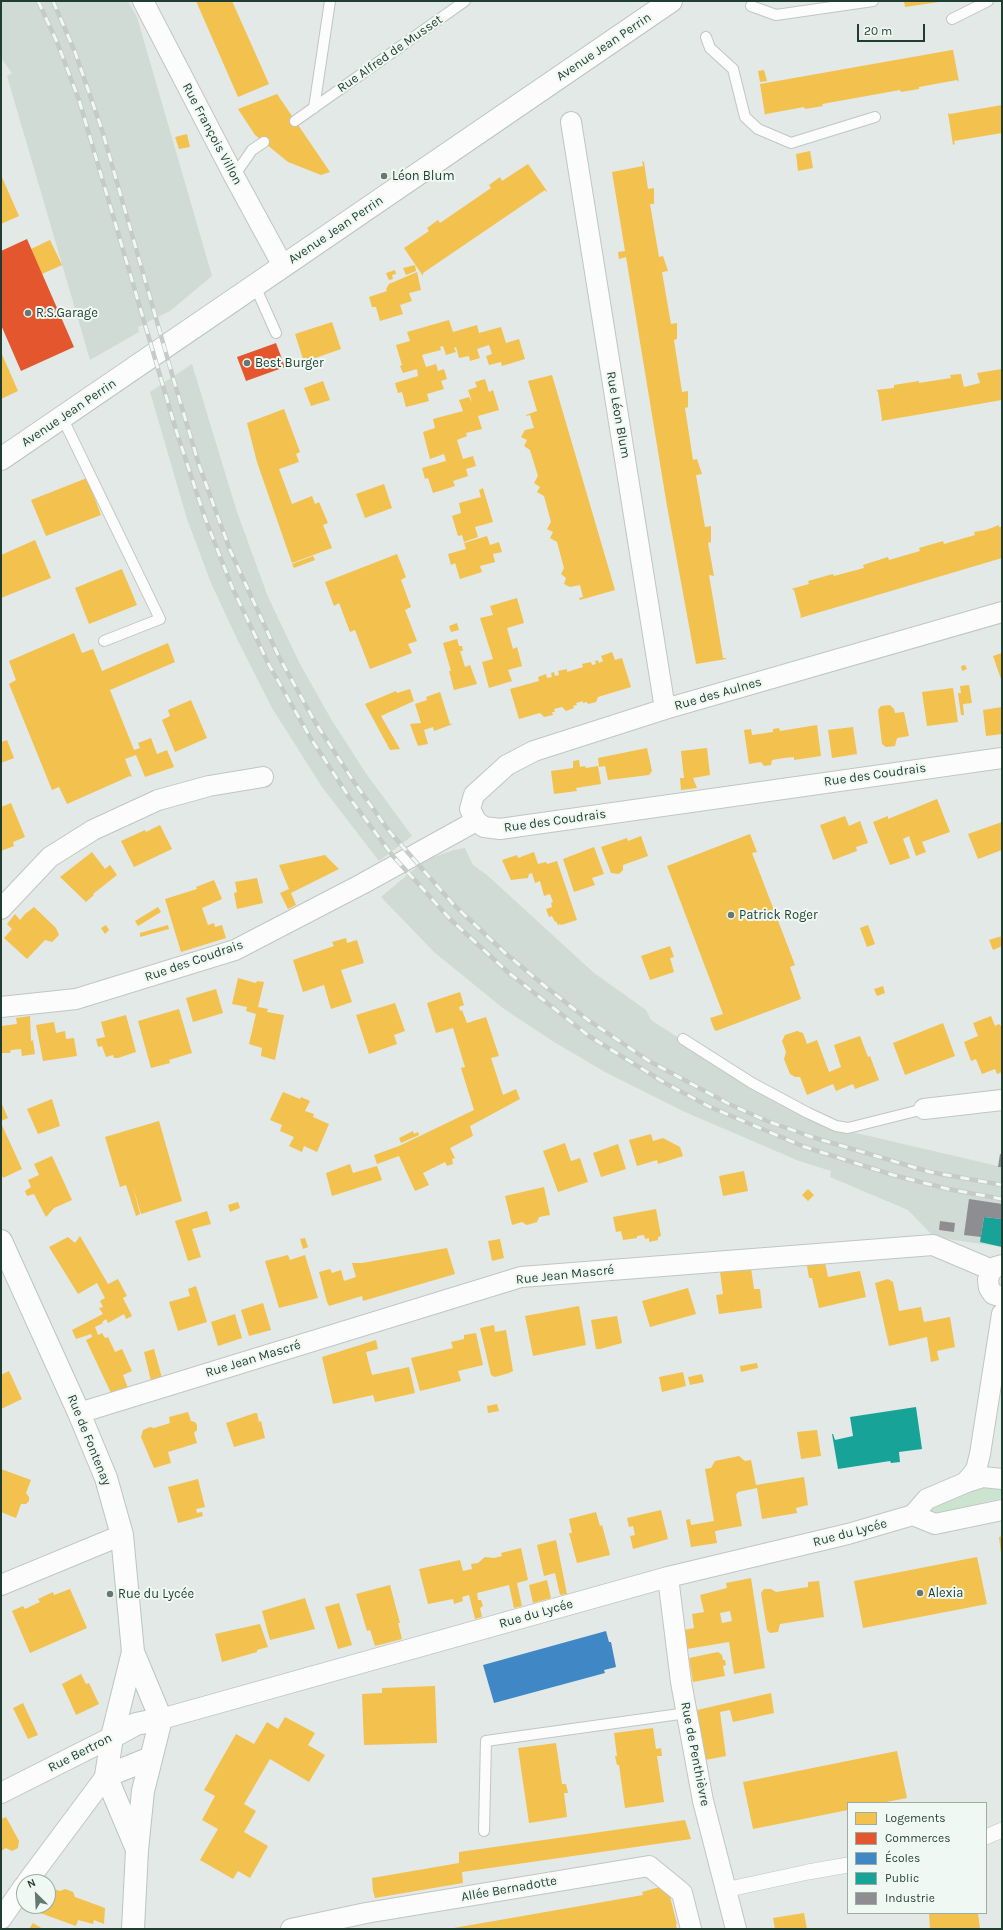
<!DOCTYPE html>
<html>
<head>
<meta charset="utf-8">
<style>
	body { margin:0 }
	#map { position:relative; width:1003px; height:1930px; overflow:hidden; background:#e3e9e6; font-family:Karla,sans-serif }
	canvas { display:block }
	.frame { position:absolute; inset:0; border:2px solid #1f3d31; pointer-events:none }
	.legend { position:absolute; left:847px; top:1802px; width:140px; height:112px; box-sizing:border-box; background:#f0f8f3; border:1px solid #9cada5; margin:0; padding:5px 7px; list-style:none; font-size:12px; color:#1f3d31 }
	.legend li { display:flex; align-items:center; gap:8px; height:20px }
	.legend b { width:20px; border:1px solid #9cada5 }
	.north { position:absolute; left:16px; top:1874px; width:40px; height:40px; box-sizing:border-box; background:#f0f8f3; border:1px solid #9cada5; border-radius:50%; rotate:336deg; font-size:11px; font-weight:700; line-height:16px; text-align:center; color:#1f3d31 }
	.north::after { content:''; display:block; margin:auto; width:14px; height:18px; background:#647970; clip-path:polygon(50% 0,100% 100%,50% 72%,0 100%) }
	.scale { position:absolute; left:857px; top:24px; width:68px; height:18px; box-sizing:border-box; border:2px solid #1f3d31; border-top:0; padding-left:5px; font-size:12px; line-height:14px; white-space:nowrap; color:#1f3d31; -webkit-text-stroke:3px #f0f8f3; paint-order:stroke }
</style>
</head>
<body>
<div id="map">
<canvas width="1003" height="1930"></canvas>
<div class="frame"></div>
<ul class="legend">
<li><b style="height:11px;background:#f2c14e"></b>Logements</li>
<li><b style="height:11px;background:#e4572e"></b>Commerces</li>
<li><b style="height:11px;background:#3f88c5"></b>Écoles</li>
<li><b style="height:11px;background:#17a398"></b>Public</li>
<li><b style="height:11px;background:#8d8d92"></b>Industrie</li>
</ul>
<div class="north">N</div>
<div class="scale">20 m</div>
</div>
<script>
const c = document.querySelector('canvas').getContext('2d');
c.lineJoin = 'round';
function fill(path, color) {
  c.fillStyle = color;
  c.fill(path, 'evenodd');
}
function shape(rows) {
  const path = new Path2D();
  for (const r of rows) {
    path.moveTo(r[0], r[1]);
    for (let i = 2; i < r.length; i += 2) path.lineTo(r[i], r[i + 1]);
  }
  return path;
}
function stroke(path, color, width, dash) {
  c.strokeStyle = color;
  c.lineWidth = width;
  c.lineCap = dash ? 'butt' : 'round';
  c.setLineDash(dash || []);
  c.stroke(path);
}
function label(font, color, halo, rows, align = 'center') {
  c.font = font + ' Karla,sans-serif';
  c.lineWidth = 4;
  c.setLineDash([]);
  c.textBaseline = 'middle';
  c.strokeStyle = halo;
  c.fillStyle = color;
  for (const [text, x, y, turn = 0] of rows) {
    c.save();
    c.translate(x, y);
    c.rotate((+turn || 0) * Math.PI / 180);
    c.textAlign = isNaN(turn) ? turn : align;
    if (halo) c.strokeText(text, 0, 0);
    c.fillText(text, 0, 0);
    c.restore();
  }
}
fill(shape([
	[1,1,128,1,137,17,212,276,170,311,138,327,139,332,90,360,7,76,12,73,1,58],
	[192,364,236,509,268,597,300,664,331,719,365,772,412,836,379,861,322,787,272,708,238,641,211,583,187,519,150,392],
	[465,848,473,865,487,875,594,973,646,1010,651,1020,754,1087,839,1129,1002,1167,1002,1247,934,1237,908,1210,830,1177,831,1171,799,1161,685,1112,605,1072,554,1042,504,1009,434,952,381,897,425,860,454,850]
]), '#d0dbd5');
fill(shape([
	[992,1486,1002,1486,1002,1498,942,1512,933,1513,929,1509,964,1492]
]), '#cbe4cf');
fill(shape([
	[196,1,232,1,269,84,238,97],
	[904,1,939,1,939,2,905,7],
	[952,50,953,50,959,82,957,80,919,87,919,89,901,92,900,90,822,104,823,106,805,109,804,107,766,114,765,115,760,84],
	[764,70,767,81,760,82,758,71],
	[277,94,330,172,321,175,288,162,255,135,238,109],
	[1002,105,1002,133,954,141,955,144,953,145,948,113,950,114],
	[187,134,190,147,179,149,175,137],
	[810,151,813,168,798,171,796,154],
	[642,161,644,162,648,189,654,188,654,204,650,204,659,257,663,256,668,271,662,272,671,324,677,323,677,339,674,340,682,392,688,391,688,407,685,408,693,460,697,459,702,474,696,475,705,527,711,526,711,542,708,543,714,576,709,575,723,658,726,658,726,659,696,664,667,506,626,257,619,259,618,252,625,251,612,172,643,166],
	[528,164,547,191,546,192,545,190,423,273,423,276,404,248,429,231,427,228,438,220,440,223,491,188,489,185,500,177,502,181],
	[1,175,19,216,1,224],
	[50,240,62,265,42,274,31,249],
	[415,265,416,271,406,275,403,268],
	[395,270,396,274,392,275,393,279,389,280,386,273],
	[417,272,421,290,409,293,412,301,400,305,403,314,380,321,376,307,372,307,369,297,387,291,386,289,389,284],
	[449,320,453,332,477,325,479,333,501,327,506,343,519,339,525,359,502,366,501,362,489,365,486,356,492,354,489,345,477,349,480,358,470,361,469,356,459,358,456,347,454,348,456,352,446,355,443,346,440,347,441,350,422,355,426,367,436,364,438,371,444,369,447,379,441,381,444,389,427,394,429,401,406,407,402,392,398,393,395,383,418,376,417,369,403,373,400,366,402,365,396,345,410,341,407,332],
	[332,322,341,349,304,362,295,334],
	[1,352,18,391,1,399],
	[1002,369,1002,400,881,421,882,419,878,392,876,390,894,388,894,385,919,381,919,383,951,378,950,375,961,374,964,387,980,383,977,373],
	[552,375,615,590,580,600,579,598,583,597,580,585,570,587,564,584,566,578,561,574,564,568,557,542,550,538,553,532,547,529,551,522,544,496,537,492,540,487,534,483,538,476,530,450,524,446,527,440,521,437,525,430,534,428,530,415,526,416,526,415,537,411,528,381],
	[485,379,489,392,493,390,499,410,478,416,482,429,466,433,467,436,457,440,463,459,473,456,476,466,466,469,468,476,453,481,455,486,433,493,428,478,425,479,422,468,446,461,444,454,430,459,423,432,435,428,433,419,463,411,459,400,469,397,472,402,468,390,477,387,475,382],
	[323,381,330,400,311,406,304,388],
	[284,409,300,452,296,454,299,462,279,469,292,504,312,496,315,504,319,502,328,523,323,525,332,548,292,563,257,462,247,423],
	[87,478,101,515,46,536,31,500],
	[384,484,392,508,365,518,356,494],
	[483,488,493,522,475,527,478,537,464,542,462,535,458,536,452,516,461,513,459,503,481,497,479,490],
	[999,525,999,527,1002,527,1002,558,800,618,801,616,794,590,791,589,809,584,808,581,833,574,834,576,864,568,863,565,888,557,889,560,920,551,919,548,943,541,944,544,975,535,974,532,986,530],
	[487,536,490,545,499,542,502,552,493,554,495,562,480,566,482,572,460,579,455,563,451,565,448,554,466,549,464,543],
	[35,540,51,578,1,598,1,555],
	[397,554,406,577,401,580,411,607,405,610,417,641,408,644,412,653,370,669,355,630,350,632,339,603,334,606,325,582],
	[313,556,315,560,294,568,292,564],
	[122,569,137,605,89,624,75,588],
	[517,598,524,623,507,628,513,649,517,647,522,666,508,670,512,681,489,688,482,662,493,659,480,618,493,615,490,606],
	[457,623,459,630,451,632,449,626],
	[74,633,82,653,93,649,102,671,168,643,175,662,110,690,134,750,140,748,138,743,151,738,157,754,167,750,174,767,145,777,136,755,125,759,132,777,130,776,67,804,59,787,52,790,9,684,16,680,9,661],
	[457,639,459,646,462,646,463,651,460,651,465,667,470,665,477,684,454,690,449,671,451,671,443,643],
	[612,652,615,660,622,658,631,687,598,697,596,702,588,704,587,702,583,703,583,701,576,703,577,705,573,706,574,708,566,711,562,707,554,709,555,712,552,712,553,715,544,717,540,713,519,719,510,689,539,681,538,677,546,674,547,678,552,677,551,673,554,672,555,676,559,675,558,671,567,669,567,672,583,667,582,664,591,662,592,665,596,664,595,661,598,660,599,663,603,661,601,656],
	[1002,653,1002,682,993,656],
	[965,665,967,669,962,671,961,666],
	[969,685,972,703,963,704,964,715,961,715,958,693,961,693,960,686],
	[953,688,958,722,927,726,922,692],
	[410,689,414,701,381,716,400,749,390,750,365,704,396,691,397,693],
	[440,692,450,724,453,724,434,731,433,727,424,730,428,744,418,746,410,724,421,723,415,704,427,700,426,697],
	[191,700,207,738,175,752,162,720,170,716,168,710],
	[890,705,894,709,895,713,904,712,909,736,897,738,895,746,886,747,882,744,878,710,881,706],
	[1002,707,1002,734,986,736,983,710],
	[817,725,821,756,794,760,794,757,784,758,772,760,771,765,764,766,761,762,749,764,744,730,751,729,752,735,773,732,773,729,779,728,780,731],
	[853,727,857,754,832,758,828,730],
	[7,740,14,758,1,763,1,742],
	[647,748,652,771,649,775,608,780,605,766,599,767,598,758],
	[707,748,710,775,693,778,697,788,681,790,680,778,684,778,681,751],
	[579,760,580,767,585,766,586,768,598,766,601,784,576,788,577,791,554,794,551,771,573,768,573,761],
	[937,799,950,832,922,842,926,852,916,856,909,836,903,839,910,858,890,865,873,822,888,816,888,819],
	[11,803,25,837,13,842,14,846,1,851,1,807],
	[845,816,849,826,860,821,868,843,856,847,857,851,833,860,820,825],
	[1002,822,1002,850,978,859,968,834],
	[160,825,172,849,134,867,121,841,145,830,146,832],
	[750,834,757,852,752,853,795,965,790,967,801,999,716,1031,714,1029,710,1018,723,1014,667,866],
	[641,836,648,856,623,865,623,870,619,874,611,873,601,847,627,838,628,841],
	[594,847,604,874,592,878,595,885,574,892,563,859],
	[92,852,105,869,110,865,117,875,93,894,94,895,86,902,60,877],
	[534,852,538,864,546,862,547,864,557,861,577,920,561,925,560,924,558,925,556,921,555,922,552,916,549,917,546,909,552,907,551,903,553,902,550,894,544,896,540,881,535,883,532,873,529,874,528,878,511,880,502,860,517,855,518,858],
	[325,855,339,869,291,893,296,905,288,909,280,893,289,889,279,865],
	[257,878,263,903,237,909,234,893,237,892,235,882],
	[214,880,222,899,202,908,208,925,214,923,215,927,222,925,226,938,181,952,165,899,197,889,196,887],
	[34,907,56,928,59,935,52,942,45,940,27,959,4,938,12,929,7,924,15,914,20,920,25,914],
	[158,907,161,912,138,926,135,921],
	[106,925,109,930,105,934,101,928],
	[168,925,169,929,140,937,140,933],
	[868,925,875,944,867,947,860,928],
	[1002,936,1002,946,993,950,989,940],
	[346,938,347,943,357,940,364,963,341,970,352,1002,331,1009,324,985,303,992,293,960,334,946,332,942],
	[670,946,674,957,670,958,674,972,650,980,641,956],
	[238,978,256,983,257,981,264,982,258,1007,268,1009,267,1012,284,1015,275,1060,261,1056,262,1048,249,1044,256,1014,246,1011,247,1007,232,1004],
	[883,986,885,993,877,996,874,989],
	[216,989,223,1013,193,1022,186,998],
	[460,992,464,1005,459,1007,460,1011,462,1010,467,1023,486,1017,499,1056,491,1058,503,1095,516,1089,520,1099,470,1126,473,1136,450,1148,455,1158,452,1159,453,1164,447,1166,445,1162,423,1173,429,1185,415,1191,399,1156,377,1164,374,1155,399,1146,474,1110,461,1068,465,1067,453,1028,436,1033,427,1003],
	[395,1003,405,1031,394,1035,397,1044,369,1054,356,1015],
	[179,1009,192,1053,169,1060,170,1063,151,1068,138,1021],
	[126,1015,136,1052,118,1058,114,1058,113,1055,106,1057,102,1046,98,1047,96,1039,105,1037,101,1022],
	[30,1016,31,1041,33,1040,35,1054,22,1056,21,1049,11,1050,10,1053,1,1053,1,1026,17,1024,16,1018],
	[991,1016,995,1026,999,1024,1002,1027,1002,1072,997,1074,995,1069,982,1074,976,1059,971,1061,964,1042,978,1036,973,1023],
	[54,1022,56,1033,65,1031,66,1039,74,1038,77,1056,43,1061,36,1025],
	[943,1023,955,1056,905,1075,893,1043],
	[797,1031,803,1033,807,1044,817,1040,829,1072,841,1067,834,1045,860,1036,868,1057,870,1056,879,1080,855,1089,853,1084,836,1091,833,1084,807,1095,800,1077,795,1077,790,1074,784,1059,786,1052,782,1041,785,1035],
	[283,1092,300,1099,301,1097,310,1101,305,1111,314,1114,313,1117,329,1124,317,1152,304,1146,302,1152,289,1146,294,1137,280,1131,282,1125,270,1120],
	[52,1099,60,1126,38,1134,27,1109],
	[1,1102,8,1118,1,1121],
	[159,1121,182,1201,141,1214,132,1183,140,1214,136,1216,126,1185,120,1187,105,1137],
	[1,1123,22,1169,3,1178,1,1173],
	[413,1131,414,1134,418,1132,419,1135,401,1143,399,1138],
	[651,1134,653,1141,663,1138,680,1147,683,1156,658,1164,657,1160,637,1166,629,1140],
	[565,1143,571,1161,580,1158,588,1182,558,1192,543,1151],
	[618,1144,626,1169,601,1177,593,1153],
	[52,1156,72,1200,54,1208,46,1217,34,1194,27,1196,25,1191,31,1187,28,1180,39,1175,34,1164],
	[350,1164,353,1173,377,1166,382,1180,332,1196,326,1173],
	[744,1171,748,1191,723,1196,719,1176],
	[544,1187,550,1215,539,1217,537,1222,527,1225,522,1222,512,1225,505,1196],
	[808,1189,814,1195,808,1201,802,1195],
	[238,1202,240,1208,230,1212,228,1205],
	[656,1209,661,1236,658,1237,658,1240,649,1242,649,1238,645,1239,644,1235,637,1236,637,1238,623,1240,621,1231,616,1232,613,1217],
	[207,1211,211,1224,192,1229,201,1257,188,1261,175,1221],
	[80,1236,108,1284,118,1279,127,1296,123,1298,132,1316,126,1319,124,1314,108,1323,106,1319,102,1322,103,1323,95,1327,98,1335,102,1333,105,1338,108,1337,115,1352,122,1349,132,1371,123,1375,128,1388,111,1393,86,1340,92,1337,91,1334,76,1339,72,1330,103,1314,99,1308,103,1307,100,1301,105,1298,97,1283,78,1294,49,1247,68,1237,75,1243],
	[305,1238,308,1247,303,1249,300,1239],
	[500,1239,504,1258,492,1261,488,1241],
	[447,1248,455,1274,363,1301,362,1296,329,1306,327,1302,319,1272,330,1269,332,1273,341,1270,344,1281,356,1277,352,1263,362,1263],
	[288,1255,290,1260,305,1255,318,1298,279,1308,265,1261],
	[824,1258,828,1277,860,1271,866,1297,819,1308,812,1278,809,1278,806,1260],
	[751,1268,754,1289,760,1289,762,1308,719,1314,716,1295,723,1294,720,1272],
	[888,1279,893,1282,899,1311,921,1307,924,1322,950,1317,955,1347,937,1351,939,1360,931,1362,927,1337,889,1346,875,1283],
	[196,1286,207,1322,178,1331,169,1302,190,1296,188,1289],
	[688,1288,696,1314,650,1327,642,1301],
	[263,1303,271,1330,249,1336,241,1310],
	[579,1306,586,1345,533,1356,525,1316],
	[235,1314,242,1338,218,1346,211,1322],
	[617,1316,622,1343,600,1349,596,1349,591,1320],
	[494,1325,495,1332,506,1330,513,1371,509,1373,495,1377,491,1375,480,1328],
	[476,1333,483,1365,458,1371,461,1381,420,1391,411,1358,453,1348,451,1342,464,1339,464,1335],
	[376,1340,378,1349,366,1352,372,1375,409,1367,415,1393,375,1402,373,1395,333,1404,322,1357],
	[154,1349,162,1378,151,1381,144,1352],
	[757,1363,758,1368,741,1372,740,1366],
	[9,1371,22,1399,1,1409,1,1375],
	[683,1372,686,1386,662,1392,659,1377],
	[702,1374,704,1382,690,1385,688,1377],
	[497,1404,499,1411,488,1413,487,1406],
	[188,1412,191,1421,195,1422,197,1425,197,1430,194,1433,197,1443,168,1452,171,1463,154,1468,141,1437,143,1430,150,1427,154,1428,170,1423,169,1417],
	[255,1413,257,1413,259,1422,261,1421,265,1438,234,1447,226,1423],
	[817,1430,821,1456,801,1459,797,1432],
	[739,1456,745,1461,751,1460,756,1485,804,1477,808,1505,796,1508,797,1513,762,1519,757,1488,738,1492,736,1495,742,1526,715,1531,717,1543,691,1547,686,1520,690,1519,691,1525,714,1521,705,1469,711,1468,715,1461],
	[1,1469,31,1480,26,1493,29,1497,29,1501,26,1504,21,1504,16,1518,1,1512],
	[198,1479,205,1507,196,1509,197,1513,202,1512,203,1516,178,1523,168,1487],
	[661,1510,668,1539,633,1549,630,1536,635,1535,633,1526,629,1527,627,1518],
	[596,1512,600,1526,602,1525,610,1555,577,1563,569,1533,572,1533,569,1519],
	[1002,1536,1002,1553,1001,1553,999,1537],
	[556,1540,567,1594,560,1595,555,1573,544,1576,537,1545],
	[521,1548,528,1580,517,1583,522,1606,514,1608,509,1585,477,1593,478,1600,481,1600,483,1606,480,1608,482,1617,475,1619,469,1595,462,1597,463,1601,454,1604,453,1599,428,1604,419,1569,460,1560,463,1571,472,1569,471,1564,478,1563,485,1557,494,1558,502,1556,501,1553],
	[977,1557,987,1604,863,1628,854,1581],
	[751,1578,765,1668,734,1674,729,1642,687,1649,684,1630,694,1628,692,1614,704,1612,700,1595,727,1588,726,1583],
	[730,1611,732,1621,722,1623,720,1613],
	[547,1580,551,1598,533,1603,529,1585],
	[819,1581,824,1617,780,1624,778,1632,770,1633,767,1630,761,1593,764,1589,771,1589,776,1592,808,1587,808,1582],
	[390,1585,400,1623,398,1623,402,1639,375,1646,370,1630,367,1631,356,1594],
	[70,1589,87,1628,30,1653,12,1611,23,1606,25,1609,40,1602,38,1599,53,1592,54,1595],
	[305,1598,315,1629,270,1640,262,1611],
	[339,1603,352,1645,338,1649,325,1607],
	[260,1624,268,1647,257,1650,257,1652,222,1662,215,1634],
	[718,1652,722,1655,723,1660,725,1660,726,1665,723,1666,725,1676,693,1682,689,1658],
	[81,1674,86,1684,89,1683,99,1704,76,1715,62,1684],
	[435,1686,437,1743,364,1745,362,1694,382,1693,382,1688],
	[771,1693,774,1713,733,1722,730,1710,720,1712,726,1756,705,1760,697,1710],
	[23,1703,38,1735,28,1739,13,1708],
	[285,1717,315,1733,308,1745,325,1755,309,1782,270,1759,244,1804,256,1811,244,1832,268,1846,250,1878,238,1871,233,1879,200,1860,218,1829,202,1820,215,1796,204,1790,236,1734,254,1744,267,1722,278,1729],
	[653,1728,656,1749,661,1748,662,1756,657,1756,664,1802,625,1808,619,1765,617,1765,615,1756,617,1756,614,1733],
	[556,1743,562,1784,566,1784,568,1793,564,1793,567,1817,529,1823,518,1748],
	[897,1751,907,1798,881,1803,848,1803,848,1810,753,1829,743,1782],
	[6,1817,19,1841,18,1848,12,1851,6,1848,1,1851,1,1819],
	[685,1820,691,1839,462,1872,463,1883,375,1898,373,1891,372,1878,459,1863,459,1852],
	[667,1885,677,1924,676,1924,677,1929,448,1929,643,1895,642,1892],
	[50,1888,60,1891,65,1889,73,1892,75,1897,105,1908,104,1924,94,1920,93,1924,78,1920,76,1926,40,1913,43,1906,48,1906],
	[804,1913,807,1929,775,1929,773,1918],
	[929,1913,978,1913,980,1929,930,1929],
	[33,1923,43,1929,29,1929]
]), '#f2c14e');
fill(shape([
	[27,239,74,347,21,371,1,325,1,251],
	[276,343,285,367,246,381,237,357]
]), '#e4572e');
fill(shape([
	[606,1631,609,1642,611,1642,616,1667,604,1670,605,1673,494,1703,483,1665]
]), '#3f88c5');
fill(shape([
	[984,1217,1002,1219,1002,1247,980,1242],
	[916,1407,922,1449,899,1452,900,1462,891,1463,890,1461,838,1469,832,1434,833,1434,835,1440,853,1436,850,1417]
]), '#17a398');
fill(shape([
	[1000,1154,1002,1154,1002,1167,998,1167],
	[969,1199,1002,1204,1002,1219,984,1217,981,1237,964,1235],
	[940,1221,955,1223,954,1232,939,1230]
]), '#8d8d92');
const service = shape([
	[751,6,776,15,873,1],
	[952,19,988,1],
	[706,37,710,48,733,69,745,117,758,129,791,143,875,117],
	[314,108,330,1],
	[295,121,465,1],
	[234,176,252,150,264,142],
	[255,286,276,333],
	[62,417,160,619,104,641],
	[683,1039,752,1083,808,1113,836,1126,848,1128,924,1109],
	[484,1831,486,1741,687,1713]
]);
const pedestrian = shape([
	[986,1837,1002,1830],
	[725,1890,808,1872,848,1865]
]);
const minor = shape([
	[143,1,234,176,283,266],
	[571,122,665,709],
	[476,821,470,809,474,795,507,765,534,751,665,709,1002,612],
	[1,909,50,857,93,830,158,800,209,786,263,777],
	[1,1007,76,999,235,950,362,884,476,821,484,827,500,829,1002,758],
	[924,1109,1002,1100],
	[1002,1265,995,1267,990,1273,988,1280,989,1288,993,1294,1002,1297],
	[79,1413,521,1277,933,1245,992,1270],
	[965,1483,976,1470,980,1454,1002,1314],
	[913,1515,935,1524,1002,1510],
	[668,1577,681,1682,703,1801,736,1929],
	[1,1585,122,1535],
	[161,1719,668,1577,848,1534,913,1515,927,1499,967,1482,983,1477,1002,1479],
	[1,1793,112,1737],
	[27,1882,106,1776],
	[1,1919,24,1886],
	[291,1929,366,1913,649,1866,682,1893,691,1929]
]);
const secondary = shape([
	[1,459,671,1],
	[1,1241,79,1413,106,1478,122,1535,133,1652,161,1719],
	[112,1737,136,1724,161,1719],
	[106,1776,112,1737,133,1652],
	[106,1776,136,1847],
	[106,1776,151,1758],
	[133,1929,137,1850,143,1791,161,1719]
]);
stroke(service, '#c0c6c3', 12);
stroke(pedestrian, '#c0c6c3', 16);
stroke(minor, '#c0c6c3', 22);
stroke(secondary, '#bcc5c1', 24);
stroke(service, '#fbfcfb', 10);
stroke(pedestrian, '#fbfcfb', 15);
stroke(minor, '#fbfcfb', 20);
stroke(secondary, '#fbfcfb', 22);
const rail = shape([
	[38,1,57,42,79,100,176,430,205,518,232,587,269,665,310,737,349,797,392,855,451,920,509,973,589,1036,665,1083,710,1107,805,1147,893,1175,948,1189,1002,1199],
	[53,1,75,52,102,130,174,381,199,465,230,550,278,655,315,722,354,782,389,831,453,904,504,952,546,987,588,1020,649,1061,729,1104,767,1121,812,1137,930,1172,1002,1185]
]);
stroke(rail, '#c6cac8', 4.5);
stroke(rail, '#f0f8f3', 3, [9]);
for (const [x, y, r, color] of [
	[384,176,4,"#647970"],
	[28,313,4,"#647970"],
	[247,363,4,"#647970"],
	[731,915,4,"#647970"],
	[920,1593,4,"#647970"],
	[110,1594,4,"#647970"]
]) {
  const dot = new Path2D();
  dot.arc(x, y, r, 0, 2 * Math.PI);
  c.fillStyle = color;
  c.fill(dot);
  stroke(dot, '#f0f8f3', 1.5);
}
label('13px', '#1f3d31', '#f0f8f3', [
	["Avenue Jean Perrin",604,47,-34],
	["Rue Alfred de Musset",390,54,-35],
	["Rue François Villon",212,134,62],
	["Avenue Jean Perrin",336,230,-34],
	["Avenue Jean Perrin",69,413,-34],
	["Rue Léon Blum",618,415,80],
	["Rue des Aulnes",718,694,-16],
	["Rue des Coudrais",875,775,-8],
	["Rue des Coudrais",555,821,-8],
	["Rue des Coudrais",194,961,-19],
	["Rue Jean Mascré",565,1275,-6],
	["Rue Jean Mascré",253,1359,-17],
	["Rue de Fontenay",89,1440,68],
	["Rue du Lycée",850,1533,-15],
	["Rue du Lycée",536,1614,-16],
	["Rue Bertron",80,1753,-27],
	["Rue de Penthièvre",695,1754,79],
	["Allée Bernadotte",509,1889,-10]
]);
label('13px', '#1f3d31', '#f0f8f3', [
	["Léon Blum",392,176],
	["R.S.Garage",36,313],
	["Best Burger",255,363],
	["Patrick Roger",739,915],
	["Alexia",928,1593],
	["Rue du Lycée",118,1594]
], 'left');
</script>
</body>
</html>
